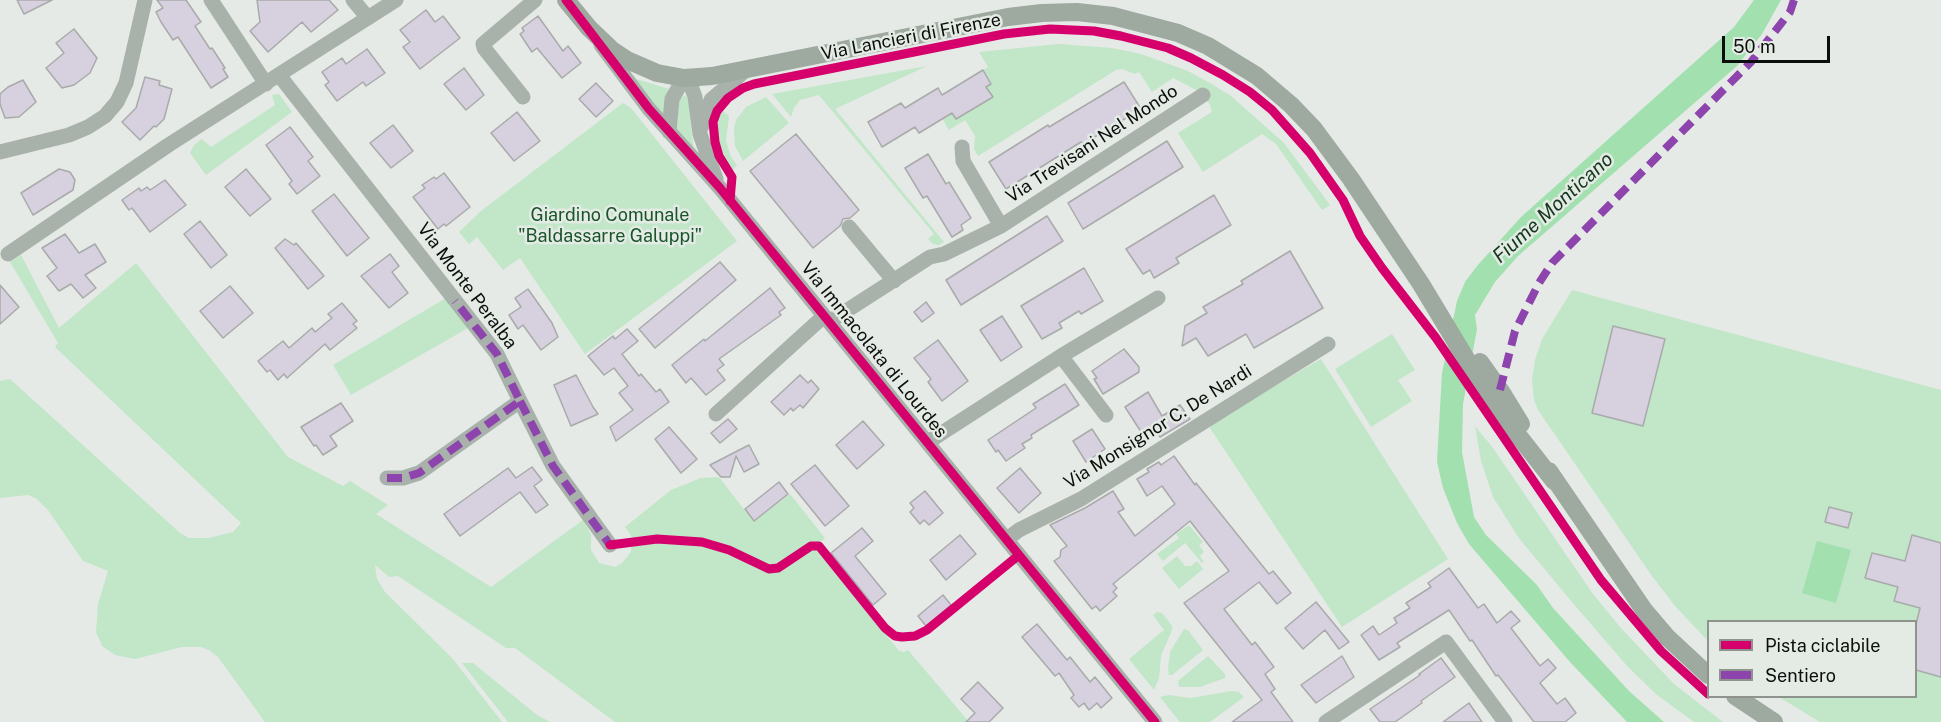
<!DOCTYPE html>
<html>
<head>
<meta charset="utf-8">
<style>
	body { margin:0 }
	#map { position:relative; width:1941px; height:722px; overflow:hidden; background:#e5eae6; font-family:"Public Sans",sans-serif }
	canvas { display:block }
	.legend { position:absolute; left:1707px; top:620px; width:210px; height:78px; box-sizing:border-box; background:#e4ebe5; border:2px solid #8e938e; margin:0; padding:8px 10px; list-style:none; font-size:18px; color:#0c0e0c }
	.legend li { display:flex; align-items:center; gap:12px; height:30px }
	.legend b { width:30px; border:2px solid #8e938e }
	.scale { position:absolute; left:1722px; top:36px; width:108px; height:27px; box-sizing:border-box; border:3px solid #0c0e0c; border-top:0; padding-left:8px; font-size:18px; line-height:21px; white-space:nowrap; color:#0c0e0c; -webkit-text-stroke:4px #e4ebe5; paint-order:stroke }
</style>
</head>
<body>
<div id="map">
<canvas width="1941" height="722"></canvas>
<ul class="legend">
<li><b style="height:8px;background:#d6006c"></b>Pista ciclabile</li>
<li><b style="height:8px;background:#8e44ad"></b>Sentiero</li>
</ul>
<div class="scale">50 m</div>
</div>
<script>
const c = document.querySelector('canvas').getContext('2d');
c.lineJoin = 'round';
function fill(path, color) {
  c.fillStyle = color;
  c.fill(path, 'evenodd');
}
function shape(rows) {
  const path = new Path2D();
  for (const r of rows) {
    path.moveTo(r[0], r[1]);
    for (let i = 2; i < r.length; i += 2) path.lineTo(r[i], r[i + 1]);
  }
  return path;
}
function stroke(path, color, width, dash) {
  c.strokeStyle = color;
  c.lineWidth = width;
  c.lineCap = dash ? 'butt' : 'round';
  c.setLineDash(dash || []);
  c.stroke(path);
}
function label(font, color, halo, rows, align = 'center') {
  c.font = font + ' "Public Sans",sans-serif';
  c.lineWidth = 5;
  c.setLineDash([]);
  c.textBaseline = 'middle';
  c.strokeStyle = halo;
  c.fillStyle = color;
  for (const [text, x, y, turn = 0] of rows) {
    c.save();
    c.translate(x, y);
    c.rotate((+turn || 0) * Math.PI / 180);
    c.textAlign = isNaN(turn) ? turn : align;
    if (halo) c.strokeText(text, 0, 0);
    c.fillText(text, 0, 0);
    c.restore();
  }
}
fill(shape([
	[1059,44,1112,48,1141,54,1188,71,1210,83,1231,96,1284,143,1330,205,1322,210,1276,144,1262,134,1203,172,1178,133,1212,112,1210,105,1202,93,1173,78,1152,92,1139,72,1135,74,1122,69,1116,70,978,156,974,149,975,136,965,120,949,130,942,118,952,113,956,119,992,97,986,87,991,84,983,70,988,67,979,52],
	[927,66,835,109,944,242,939,245,933,244,928,239,934,234,819,95,800,100,794,108,791,117,772,94],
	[633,78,669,89,664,116],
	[279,94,292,112,206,175,190,153,194,145,202,139,211,147,275,105,272,95],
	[685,95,688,100,694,153,677,129,679,100],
	[766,97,789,123,743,161,735,146,734,128,736,120,746,107],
	[623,103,631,108,737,241,585,354,520,258,503,270,477,237,469,244,459,232,481,211],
	[721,110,729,116,726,141,731,157,737,165,733,170,725,160,718,138,718,115],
	[21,255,59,328,136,263,288,457,343,486,350,481,388,505,376,514,491,587,583,520,591,535,591,550,599,563,615,567,622,563,631,552,631,542,636,543,625,527,671,490,701,478,719,477,753,521,790,494,825,538,821,542,826,549,821,552,899,651,904,652,908,650,969,722,615,722,515,648,506,648,398,576,389,577,375,565,377,579,385,592,452,658,502,722,265,722,218,657,209,650,201,647,182,647,135,659,115,655,102,646,96,632,98,604,108,571,83,561,48,510,37,499,28,495,0,498,0,381,10,379,180,533,189,538,209,538,233,532,241,523,55,347,58,343,10,262],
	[1572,290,1941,390,1941,722,1820,722,1779,697,1916,696,1916,622,1708,622,1708,641,1675,606,1652,576,1538,410,1534,400,1532,380,1535,360,1542,339],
	[446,298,468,328,351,395,333,365],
	[1392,334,1415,370,1398,380,1412,401,1371,427,1335,369],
	[1321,359,1448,559,1342,627,1208,425],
	[1475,426,1493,448,1593,594,1620,627,1674,684,1723,722,1694,722,1657,695,1628,667,1572,602,1518,537,1493,497,1481,461],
	[1189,525,1203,542,1199,545,1204,552,1200,556,1204,562,1202,563,1185,543,1163,561,1157,554,1179,538,1176,534],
	[1177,556,1185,566,1191,566,1197,561,1203,569,1179,589,1162,568],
	[1157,612,1162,613,1167,619,1172,626,1172,630,1161,656,1159,678,1154,690,1129,659,1164,630,1153,615],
	[1184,629,1188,630,1203,650,1172,675,1169,675,1168,669,1170,652],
	[1208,656,1225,674,1225,678,1200,687,1179,687,1178,681],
	[462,663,473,663,537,715,550,722,508,722],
	[1232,691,1239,692,1244,697,1210,722,1180,722,1160,697,1169,695,1190,698]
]), '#c1e6c8');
fill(shape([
	[1754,0,1781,0,1762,34,1737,66,1518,256,1495,282,1475,315,1477,329,1463,404,1462,452,1474,517,1486,535,1537,585,1553,608,1629,691,1664,722,1627,722,1570,662,1469,544,1457,523,1443,488,1437,462,1442,373,1457,301,1465,282,1477,266,1521,217,1734,27],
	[1817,541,1851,550,1836,603,1802,593]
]), '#a2e0af');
const building = shape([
	[17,0,52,0,24,14,17,0],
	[157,0,186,0,201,22,195,26,210,49,212,48,225,68,223,69,228,77,211,88,178,37,173,40,161,22,156,12,163,8,157,0],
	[257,0,329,0,338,10,311,32,302,22,268,52,250,31,260,22,257,0],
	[426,10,435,22,443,16,460,38,420,69,403,47,410,42,400,30,426,10],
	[538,16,563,51,568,46,581,63,562,78,537,48,532,52,520,34,524,31,522,28,538,16],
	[74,29,97,58,90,73,74,85,62,88,46,68,64,53,56,43,74,29],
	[367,49,385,73,366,86,363,82,337,101,325,85,329,82,322,72,342,58,346,64,367,49],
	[464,68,484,95,466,110,444,84,464,68],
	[983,70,991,84,986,87,993,97,956,119,952,113,919,133,915,127,882,147,868,122,901,103,905,108,938,88,942,95,983,70],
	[145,77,160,81,159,85,172,89,164,119,156,127,154,126,140,140,122,122,136,108,145,77],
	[23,80,36,102,19,117,5,118,0,104,0,94,8,87,23,80],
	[1124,82,1141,109,1083,144,1081,142,1006,189,989,162,1048,125,1049,127,1124,82],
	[596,83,613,101,596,117,579,99,596,83],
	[517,112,540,141,514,161,491,133,517,112],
	[393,125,413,151,391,168,370,143,393,125],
	[290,127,313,157,308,161,320,176,297,194,289,184,292,181,266,145,290,127],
	[796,134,859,210,850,218,843,219,840,226,813,248,750,171,796,134],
	[1167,141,1183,167,1083,229,1068,203,1167,141],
	[928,154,946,184,949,182,971,218,961,225,963,230,952,237,927,196,923,198,905,168,928,154],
	[59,169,70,172,75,180,73,190,33,215,21,193,59,169],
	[246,169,271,199,250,216,225,187,246,169],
	[444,173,470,207,446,226,444,224,438,229,413,197,425,188,422,185,434,177,436,179,444,173],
	[165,180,186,205,150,232,132,208,129,210,122,200,139,188,141,191,147,187,150,190,165,180],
	[334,194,369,238,347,256,312,211,334,194],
	[1214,195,1231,225,1176,258,1179,263,1154,278,1150,270,1143,274,1126,249,1214,195],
	[1047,216,1063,241,961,305,946,280,1047,216],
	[200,221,227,255,211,268,184,234,200,221],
	[65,234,79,253,95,244,106,262,85,275,96,288,83,298,71,284,59,291,47,276,57,268,42,248,65,234],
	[285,239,294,245,296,243,324,276,308,289,275,248,285,239],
	[1290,251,1323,308,1254,348,1246,334,1208,356,1196,338,1182,346,1185,326,1207,313,1203,307,1243,284,1241,281,1290,251],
	[390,254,399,266,392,272,408,293,389,308,361,276,390,254],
	[720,262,736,280,655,348,639,329,720,262],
	[1084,268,1103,301,1081,314,1079,311,1059,323,1062,328,1042,339,1021,306,1084,268],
	[0,285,19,307,0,324,0,285],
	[230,286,253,313,223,338,200,311,230,286],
	[770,288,785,308,779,312,781,315,719,359,724,365,717,370,725,380,706,395,691,378,686,383,672,365,704,339,705,341,770,288],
	[528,289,552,323,558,337,541,350,523,325,518,329,509,315,521,307,515,298,528,289],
	[926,302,934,313,922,322,914,312,926,302],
	[342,303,357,321,353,324,357,328,330,350,325,344,287,378,284,374,278,380,270,370,267,372,258,361,283,341,289,348,312,328,315,332,332,318,328,314,342,303],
	[1002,316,1022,347,1001,361,980,330,1002,316],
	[1613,326,1665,339,1643,426,1592,413,1613,326],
	[627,329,638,341,622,354,639,376,641,374,656,392,660,389,669,402,616,441,610,427,633,410,619,393,628,386,614,368,604,375,588,356,613,336,615,339,627,329],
	[938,340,968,381,942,401,928,382,931,379,914,358,938,340],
	[1124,349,1139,367,1139,372,1103,394,1094,379,1097,378,1092,371,1124,349],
	[576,375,593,407,598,414,571,426,554,385,576,375],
	[800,375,808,383,811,380,819,389,803,408,800,405,793,411,791,408,784,415,771,402,800,375],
	[1065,384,1079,405,1031,435,1032,438,1022,444,1025,448,1006,461,998,450,996,452,988,440,1036,408,1033,404,1065,384],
	[1148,392,1162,416,1180,405,1190,419,1160,437,1156,431,1145,438,1125,407,1148,392],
	[341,403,353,421,330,436,337,446,323,455,316,445,314,446,301,427,341,403],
	[728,419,737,429,720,443,711,433,728,419],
	[863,421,884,445,857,469,836,445,863,421],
	[669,427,697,459,681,473,655,439,669,427],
	[1092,429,1105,449,1086,462,1073,441,1092,429],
	[749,445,759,464,744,472,736,456,730,477,721,477,710,465,749,445],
	[1174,456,1195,485,1196,483,1269,574,1273,571,1291,593,1277,604,1259,582,1224,609,1252,645,1255,642,1274,667,1265,674,1275,689,1271,692,1293,722,1232,722,1262,700,1184,603,1229,571,1190,521,1113,584,1117,588,1113,592,1117,596,1100,611,1096,606,1092,609,1054,561,1060,557,1061,550,1067,546,1050,525,1085,508,1113,491,1124,509,1118,512,1135,536,1175,504,1162,486,1147,496,1137,479,1149,472,1147,469,1159,462,1161,465,1174,456],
	[815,465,849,506,825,526,791,484,815,465],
	[532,467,542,480,534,486,548,505,536,513,520,492,460,536,444,514,508,468,516,478,532,467],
	[1020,468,1041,493,1019,513,997,488,1020,468],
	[779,482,788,494,754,521,745,509,779,482],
	[925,491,943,513,929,525,924,520,920,524,910,512,914,508,910,503,925,491],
	[1829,507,1852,513,1848,528,1825,522,1829,507],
	[862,528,873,541,855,556,886,594,873,605,831,553,862,528],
	[960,535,976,554,946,580,930,560,960,535],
	[1912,535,1941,543,1941,677,1916,670,1916,624,1920,608,1894,601,1898,587,1865,578,1872,553,1905,561,1912,535],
	[1449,568,1478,608,1484,604,1497,623,1511,611,1520,621,1511,628,1540,666,1548,659,1556,668,1540,683,1557,704,1565,698,1576,713,1565,722,1534,722,1498,675,1496,676,1472,640,1470,641,1449,610,1397,643,1400,647,1379,660,1361,635,1373,626,1379,635,1397,623,1394,618,1410,608,1406,603,1431,587,1428,583,1449,568],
	[943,595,951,605,926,626,918,616,943,595],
	[1316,602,1349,642,1339,649,1325,630,1303,649,1285,628,1316,602],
	[1037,624,1067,660,1070,657,1090,682,1095,677,1112,698,1101,708,1097,703,1089,710,1084,703,1079,707,1071,698,1074,695,1059,673,1055,676,1022,637,1037,624],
	[1342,656,1354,677,1316,703,1301,685,1342,656],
	[1441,658,1455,677,1421,701,1422,703,1395,722,1380,722,1370,709,1420,675,1419,674,1441,658],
	[978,682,1003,708,989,722,966,722,975,713,961,699,978,682],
	[1469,703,1482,722,1443,722,1469,703]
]);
fill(building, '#d7d0df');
stroke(building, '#a9aaaa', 1.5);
stroke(shape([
	[211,0,266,84],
	[353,0,368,18],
	[601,45,649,109,720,188,1155,722],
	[279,75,497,354,520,401,419,473,403,478,387,478],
	[523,97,484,48,483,44,535,0],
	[702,126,711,100,747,69],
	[669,132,672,99,684,78,691,86,695,97,700,134,716,179],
	[962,147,963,161,1001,226],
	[0,152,69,135,88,127,105,116,117,102,126,83,145,0],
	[849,227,894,281],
	[8,254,170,144,396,0],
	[829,322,930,257,944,254,1001,226,1203,95],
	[1061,356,1106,415],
	[520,401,553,466,610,545],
	[716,414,824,316],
	[928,442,1061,356,1158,298],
	[1007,539,1019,530,1081,499,1328,344],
	[1326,722,1446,642,1505,722]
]), '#a8b2aa', 15);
stroke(shape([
	[566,0,589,28,612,50,627,60,657,73,684,78,712,76,1008,17,1042,13,1077,12,1113,16,1178,33,1208,46,1257,76,1291,105,1314,129,1351,179,1421,284,1492,402,1554,481],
	[1480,362,1502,393,1521,424],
	[1549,471,1644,610,1667,637,1708,675],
	[1735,696,1774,722]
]), '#9ea9a0', 18);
stroke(shape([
	[1500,390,1515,331,1539,283,1552,263,1751,62,1790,12,1794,0],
	[520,401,553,466,610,545],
	[387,478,403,478,419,473,520,401,497,354,455,301]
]), '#8e44ad', 8, [15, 8]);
stroke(shape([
	[566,0,649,109,720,188,1155,722],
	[730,201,732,177,719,156,715,142,713,122,717,111,728,98,743,88,754,84,1004,34,1050,29,1094,31,1121,36,1168,48,1191,58,1223,75,1250,92,1272,110,1310,153,1343,200,1360,236,1382,268,1436,338,1601,580,1661,651,1708,694],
	[610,545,657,539,702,542,729,550,769,569,778,568,811,546,819,546,885,628,895,636,902,637,915,636,927,630,1019,555]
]), '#d6006c', 9);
label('18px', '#0c0e0c', '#e4ebe5', [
	["Via Lancieri di Firenze",911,37,-11],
	["Via Trevisani Nel Mondo",1092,144,-33],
	["Via Monte Peralba",467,286,53],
	["Via Immacolata di Lourdes",874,350,51],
	["Via Monsignor C. De Nardi",1158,427,-32]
]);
label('18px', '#19552a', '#e4ebe5', [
	["Giardino Comunale",610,215],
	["\"Baldassarre Galuppi\"",610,236]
]);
label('italic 20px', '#15381e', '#e4ebe5', [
	["Fiume Monticano",1553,208,-42]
]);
</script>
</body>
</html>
